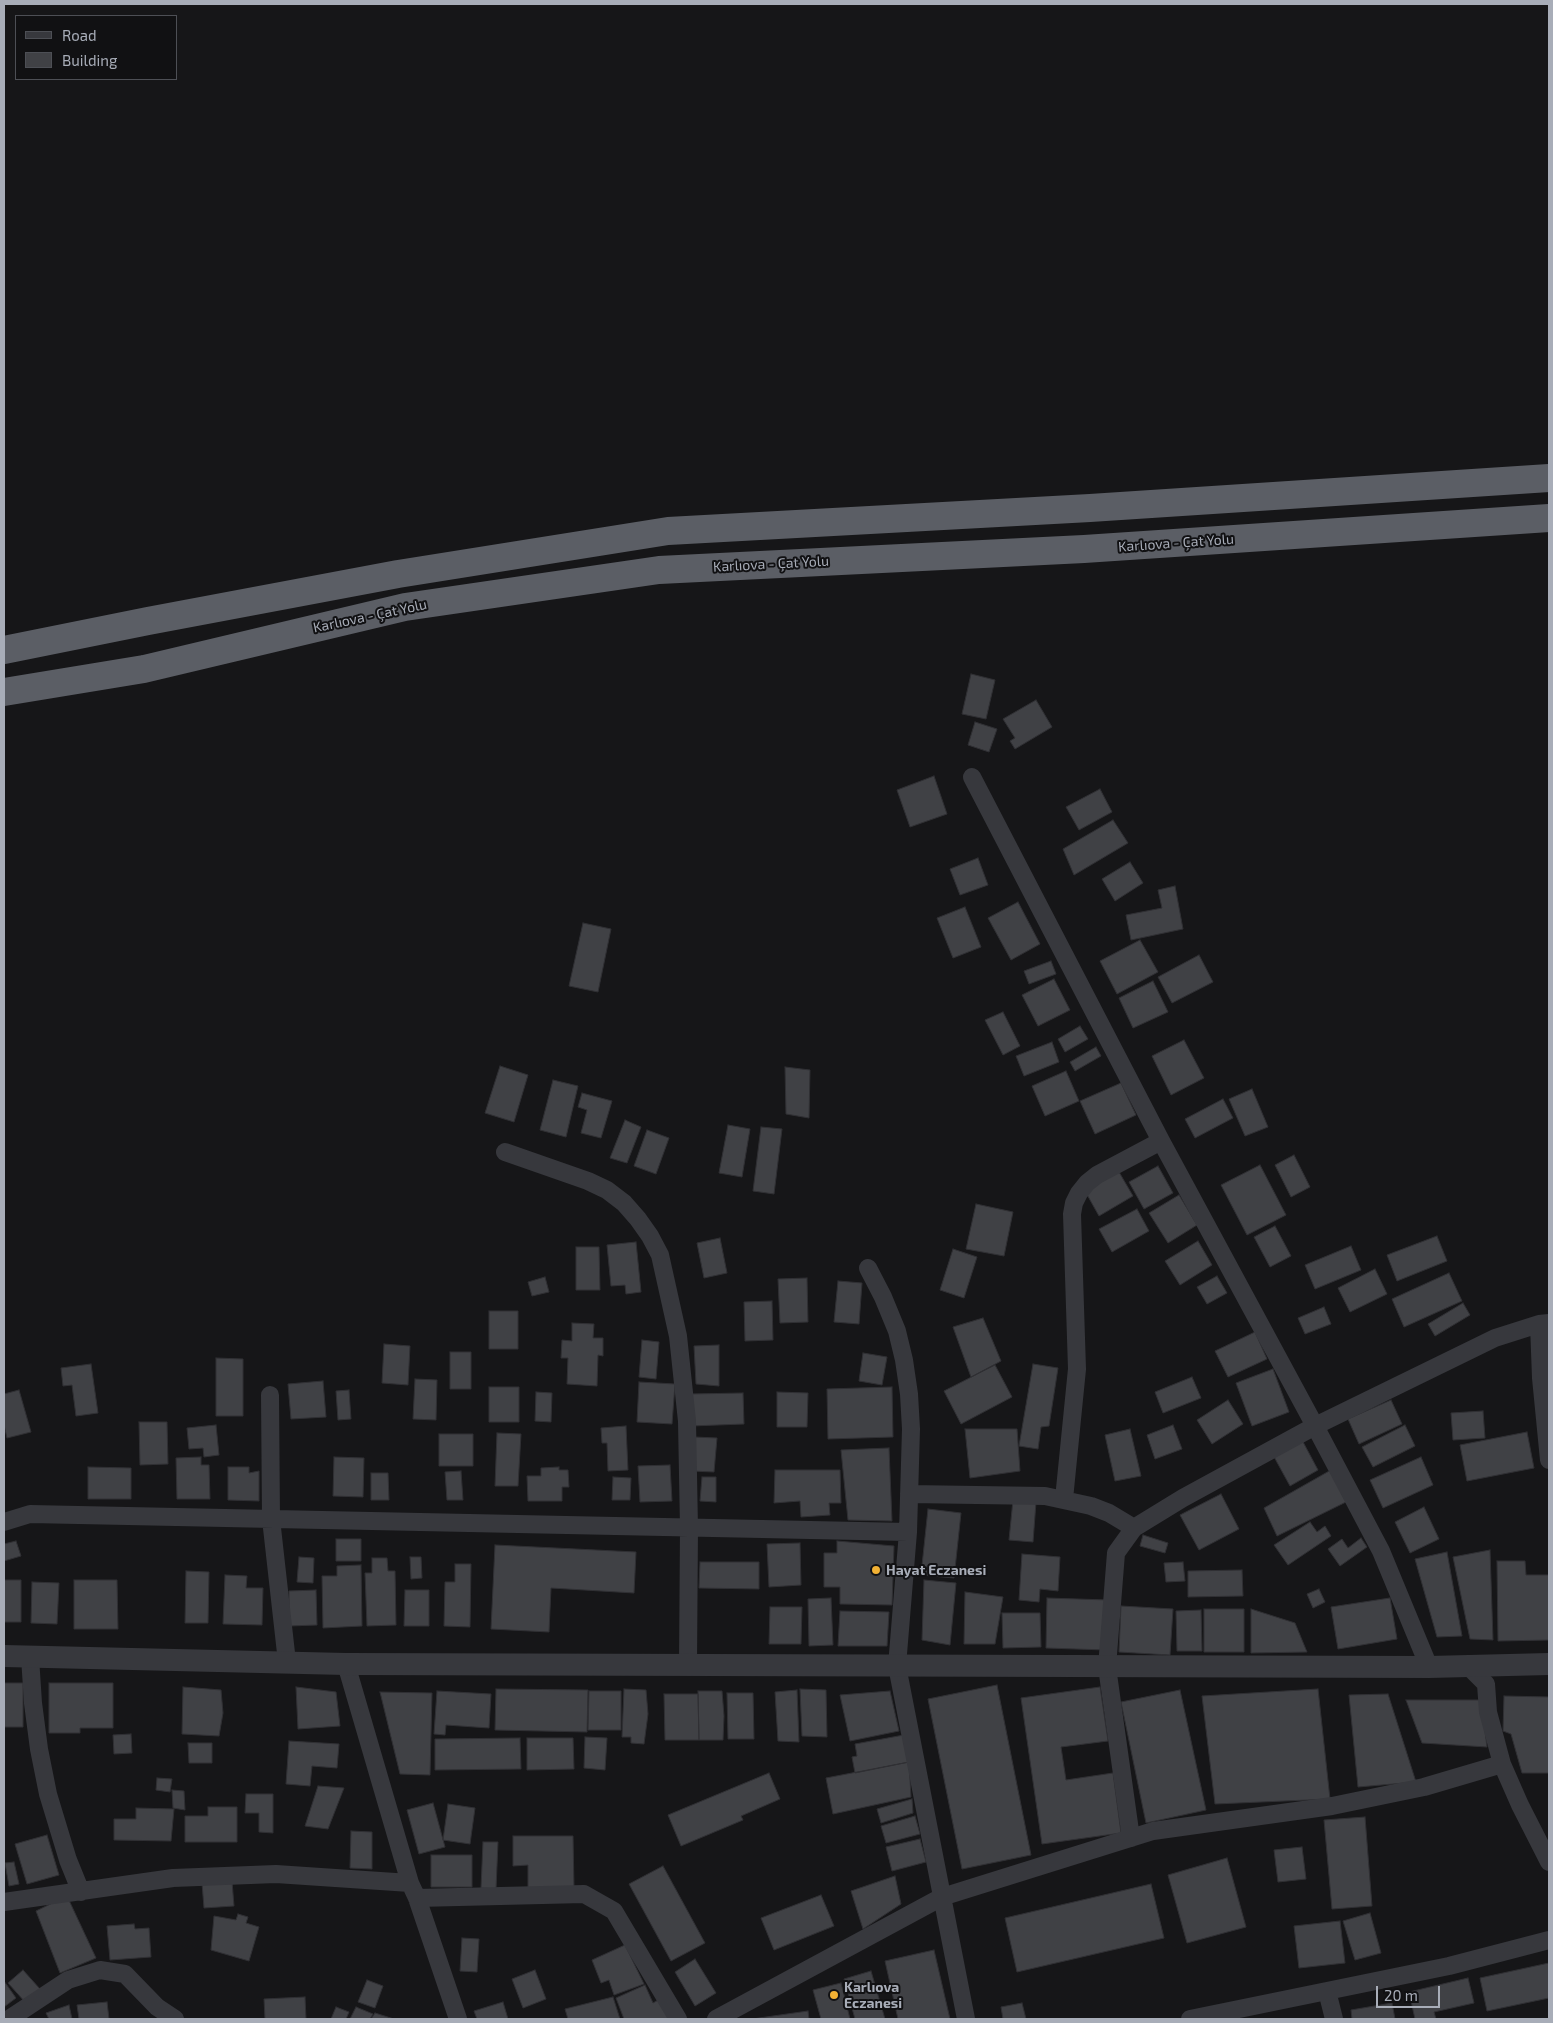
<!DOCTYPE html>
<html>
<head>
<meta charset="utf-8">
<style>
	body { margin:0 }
	#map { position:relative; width:1553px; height:2023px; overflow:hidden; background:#161618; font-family:"Exo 2",sans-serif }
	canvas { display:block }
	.frame { position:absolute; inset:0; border:5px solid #a8adb8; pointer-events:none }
	.legend { position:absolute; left:15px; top:15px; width:162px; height:65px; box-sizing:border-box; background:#111113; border:1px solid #4d4f55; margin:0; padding:6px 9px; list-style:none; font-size:15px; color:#a8adb8 }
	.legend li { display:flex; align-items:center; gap:10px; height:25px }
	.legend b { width:25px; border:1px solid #4d4f55 }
	.scale { position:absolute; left:1376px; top:1986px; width:64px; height:22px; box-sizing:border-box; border:2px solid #a8adb8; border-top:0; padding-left:6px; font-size:15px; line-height:18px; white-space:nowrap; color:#a8adb8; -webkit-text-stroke:4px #111113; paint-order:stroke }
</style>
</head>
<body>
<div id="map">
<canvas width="1553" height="2023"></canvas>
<div class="frame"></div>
<ul class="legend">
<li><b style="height:6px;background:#37383d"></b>Road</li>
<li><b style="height:14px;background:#404145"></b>Building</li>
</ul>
<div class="scale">20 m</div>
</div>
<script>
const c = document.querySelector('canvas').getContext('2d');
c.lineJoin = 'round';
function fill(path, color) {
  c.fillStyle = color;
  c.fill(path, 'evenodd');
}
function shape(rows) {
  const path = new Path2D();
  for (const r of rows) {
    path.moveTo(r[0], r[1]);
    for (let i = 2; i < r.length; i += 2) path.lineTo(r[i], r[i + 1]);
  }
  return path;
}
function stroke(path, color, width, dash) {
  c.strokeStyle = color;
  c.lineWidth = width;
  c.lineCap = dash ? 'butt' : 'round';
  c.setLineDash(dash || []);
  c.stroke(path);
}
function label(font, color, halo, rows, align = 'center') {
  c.font = font + ' "Exo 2",sans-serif';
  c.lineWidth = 4;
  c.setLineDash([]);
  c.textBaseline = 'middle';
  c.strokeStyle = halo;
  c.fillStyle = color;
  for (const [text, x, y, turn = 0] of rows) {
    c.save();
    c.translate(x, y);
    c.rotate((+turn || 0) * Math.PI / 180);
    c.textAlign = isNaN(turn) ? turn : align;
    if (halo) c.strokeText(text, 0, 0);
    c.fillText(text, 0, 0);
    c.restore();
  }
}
const building = shape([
	[971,674,995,680,986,719,962,714,971,674],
	[1036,700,1052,727,1015,749,1010,741,1015,738,1003,719,1036,700],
	[975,722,997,729,989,752,968,745,975,722],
	[934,776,947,814,910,827,897,790,934,776],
	[1100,789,1112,812,1079,830,1066,807,1100,789],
	[1113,820,1128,843,1074,875,1063,849,1113,820],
	[978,858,988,885,960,895,950,869,978,858],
	[1130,862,1143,883,1115,901,1102,879,1130,862],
	[1175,886,1183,929,1131,940,1126,915,1162,908,1158,890,1175,886],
	[1018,902,1040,944,1011,960,988,918,1018,902],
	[965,907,981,947,953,958,937,918,965,907],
	[583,923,611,929,598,992,569,986,583,923],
	[1140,940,1158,972,1117,994,1100,961,1140,940],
	[1199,955,1213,982,1172,1003,1158,977,1199,955],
	[1051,961,1056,974,1029,984,1024,971,1051,961],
	[1054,979,1070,1010,1038,1026,1022,995,1054,979],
	[1153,981,1168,1012,1133,1028,1119,998,1153,981],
	[1003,1012,1020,1046,1003,1055,985,1020,1003,1012],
	[1080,1026,1088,1039,1065,1052,1058,1039,1080,1026],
	[1184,1040,1204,1078,1171,1095,1152,1056,1184,1040],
	[1052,1042,1059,1062,1024,1076,1016,1056,1052,1042],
	[1096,1047,1101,1056,1075,1071,1070,1062,1096,1047],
	[500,1066,528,1075,514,1122,485,1113,500,1066],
	[785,1067,810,1070,809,1118,786,1114,785,1067],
	[1066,1071,1079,1101,1045,1116,1032,1086,1066,1071],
	[553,1080,578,1086,566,1137,540,1130,553,1080],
	[1121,1083,1136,1115,1095,1134,1080,1101,1121,1083],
	[1252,1089,1268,1127,1245,1136,1229,1099,1252,1089],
	[582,1093,612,1101,601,1138,581,1133,587,1110,578,1107,582,1093],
	[1223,1099,1233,1118,1195,1138,1185,1119,1223,1099],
	[625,1120,641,1127,627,1163,610,1158,625,1120],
	[728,1125,750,1129,742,1177,719,1173,728,1125],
	[761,1127,782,1129,774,1194,753,1191,761,1127],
	[647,1130,669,1138,656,1174,634,1166,647,1130],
	[1294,1155,1310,1187,1291,1197,1275,1165,1294,1155],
	[1260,1165,1286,1215,1247,1235,1221,1185,1260,1165],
	[1158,1166,1173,1193,1144,1209,1129,1182,1158,1166],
	[1119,1172,1133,1196,1099,1216,1085,1191,1119,1172],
	[1179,1195,1197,1225,1168,1243,1149,1213,1179,1195],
	[976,1204,1013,1212,1004,1256,966,1249,976,1204],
	[1137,1209,1149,1231,1112,1252,1099,1229,1137,1209],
	[1275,1226,1291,1256,1270,1267,1254,1237,1275,1226],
	[1437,1236,1447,1261,1397,1281,1387,1255,1437,1236],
	[720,1238,727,1273,704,1278,697,1243,720,1238],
	[1198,1241,1212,1265,1180,1285,1165,1261,1198,1241],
	[636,1242,641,1292,626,1294,625,1285,611,1286,607,1245,636,1242],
	[1351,1246,1361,1270,1315,1289,1305,1265,1351,1246],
	[576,1247,599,1247,600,1290,576,1290,576,1247],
	[953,1249,977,1257,964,1298,940,1290,953,1249],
	[1375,1269,1387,1294,1350,1312,1338,1288,1375,1269],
	[1449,1273,1462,1301,1404,1327,1392,1299,1449,1273],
	[1217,1276,1227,1293,1207,1304,1197,1287,1217,1276],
	[545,1277,549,1292,532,1296,528,1282,545,1277],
	[807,1278,808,1322,780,1323,778,1279,807,1278],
	[838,1281,862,1283,859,1324,834,1322,838,1281],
	[772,1301,773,1340,745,1341,744,1302,772,1301],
	[1463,1303,1470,1315,1435,1336,1428,1324,1463,1303],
	[1324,1307,1331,1324,1305,1334,1298,1318,1324,1307],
	[489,1311,518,1311,518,1349,489,1349,489,1311],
	[983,1318,1001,1361,971,1377,953,1327,983,1318],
	[572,1323,594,1324,593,1338,603,1338,603,1356,598,1355,597,1386,567,1384,568,1358,561,1358,562,1340,572,1341,572,1323],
	[1255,1332,1267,1359,1228,1377,1215,1351,1255,1332],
	[642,1340,659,1342,656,1379,639,1377,642,1340],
	[384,1344,410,1346,408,1385,382,1383,384,1344],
	[719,1345,719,1386,696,1384,694,1346,719,1345],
	[450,1352,471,1352,471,1389,450,1389,450,1352],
	[863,1353,887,1357,882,1385,859,1381,863,1353],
	[216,1358,243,1359,243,1416,216,1416,216,1358],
	[91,1364,98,1413,76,1416,72,1385,63,1386,61,1368,91,1364],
	[1033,1364,1058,1368,1049,1426,1041,1427,1038,1449,1019,1446,1033,1364],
	[995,1365,1012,1397,961,1424,944,1391,995,1365],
	[1273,1369,1289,1412,1252,1426,1236,1383,1273,1369],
	[1192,1377,1201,1398,1163,1413,1155,1392,1192,1377],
	[415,1379,437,1380,436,1420,413,1419,415,1379],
	[323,1381,326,1417,291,1419,288,1384,323,1381],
	[639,1382,675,1384,672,1424,637,1422,639,1382],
	[489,1387,519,1387,519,1422,489,1422,489,1387],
	[892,1387,893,1437,828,1439,827,1389,892,1387],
	[19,1390,31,1432,7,1438,4,1425,4,1394,19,1390],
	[349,1390,351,1419,338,1420,336,1391,349,1390],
	[536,1392,552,1393,551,1422,535,1421,536,1392],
	[777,1392,808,1393,807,1427,777,1427,777,1392],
	[743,1393,744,1424,691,1426,690,1394,743,1393],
	[1228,1400,1243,1424,1212,1444,1197,1420,1228,1400],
	[1391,1400,1402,1424,1359,1444,1348,1419,1391,1400],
	[1483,1411,1485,1438,1453,1440,1451,1413,1483,1411],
	[139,1422,167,1422,168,1464,140,1465,139,1422],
	[216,1425,219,1455,204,1457,203,1448,189,1449,187,1428,216,1425],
	[1173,1425,1182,1449,1155,1459,1147,1435,1173,1425],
	[1405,1425,1415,1446,1373,1467,1362,1447,1405,1425],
	[626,1426,628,1470,608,1471,607,1443,602,1443,601,1428,626,1426],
	[965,1429,1017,1429,1020,1471,970,1478,965,1429],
	[1130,1429,1141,1476,1115,1481,1105,1435,1130,1429],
	[1527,1432,1534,1468,1467,1481,1460,1445,1527,1432],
	[497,1433,521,1434,518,1486,495,1486,497,1433],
	[439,1434,473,1434,473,1466,439,1466,439,1434],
	[694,1437,717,1438,714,1472,691,1471,694,1437],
	[1302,1440,1318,1470,1290,1486,1273,1455,1302,1440],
	[889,1448,892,1521,848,1520,841,1450,889,1448],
	[201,1457,201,1465,209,1465,210,1499,177,1499,176,1458,201,1457],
	[334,1457,364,1458,363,1497,333,1496,334,1457],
	[1421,1457,1433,1485,1383,1508,1370,1480,1421,1457],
	[670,1465,672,1501,640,1502,638,1466,670,1465],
	[88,1467,131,1468,131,1499,88,1499,88,1467],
	[228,1467,249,1467,249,1473,259,1471,259,1501,228,1500,228,1467],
	[559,1467,559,1470,568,1470,569,1487,562,1487,562,1501,528,1501,527,1476,541,1476,541,1468,559,1467],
	[775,1470,840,1470,841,1503,829,1503,830,1515,801,1517,800,1501,774,1503,775,1470],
	[1331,1470,1346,1502,1277,1536,1264,1508,1331,1470],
	[461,1471,463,1500,447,1500,445,1472,461,1471],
	[371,1473,388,1473,389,1500,371,1500,371,1473],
	[613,1477,631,1478,630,1500,612,1500,613,1477],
	[702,1477,716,1477,716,1502,700,1501,702,1477],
	[1221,1494,1239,1529,1199,1550,1180,1515,1221,1494],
	[1013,1500,1036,1502,1033,1542,1009,1540,1013,1500],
	[1424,1507,1439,1539,1410,1553,1395,1522,1424,1507],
	[928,1509,961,1513,954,1578,921,1575,928,1509],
	[1310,1522,1317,1532,1325,1526,1331,1536,1288,1565,1274,1545,1310,1522],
	[1143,1535,1168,1543,1165,1553,1140,1546,1143,1535],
	[1361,1538,1367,1547,1340,1566,1328,1549,1342,1539,1348,1548,1361,1538],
	[336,1539,361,1539,361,1561,336,1561,336,1539],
	[16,1541,21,1556,4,1561,4,1544,16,1541],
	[837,1541,894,1546,892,1605,840,1604,840,1587,824,1587,824,1553,837,1553,837,1541],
	[800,1543,801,1585,769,1587,767,1544,800,1543],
	[495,1545,636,1552,634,1593,551,1588,549,1632,491,1629,495,1545],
	[1490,1550,1493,1640,1470,1639,1453,1557,1490,1550],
	[1447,1552,1462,1636,1437,1637,1415,1559,1447,1552],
	[1022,1554,1060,1557,1058,1591,1040,1589,1039,1602,1019,1600,1022,1554],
	[299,1557,314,1558,313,1583,297,1582,299,1557],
	[410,1557,421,1557,422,1578,411,1579,410,1557],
	[372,1558,387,1558,388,1571,395,1571,396,1625,367,1626,365,1573,372,1573,372,1558],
	[1497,1561,1525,1561,1526,1575,1549,1575,1549,1640,1498,1641,1497,1561],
	[700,1562,759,1562,759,1589,699,1588,700,1562],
	[1183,1562,1185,1581,1166,1582,1164,1563,1183,1562],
	[455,1564,471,1564,470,1627,444,1626,445,1582,455,1582,455,1564],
	[361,1565,362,1626,323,1628,322,1576,337,1576,337,1566,361,1565],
	[1242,1570,1243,1596,1188,1597,1188,1571,1242,1570],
	[186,1571,209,1572,208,1623,185,1623,186,1571],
	[225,1575,247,1576,246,1588,263,1588,262,1625,223,1624,225,1575],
	[4,1580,21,1580,21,1622,4,1622,4,1580],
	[74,1580,117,1580,118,1629,74,1629,74,1580],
	[924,1580,956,1583,950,1645,922,1640,924,1580],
	[32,1582,59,1583,57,1624,31,1623,32,1582],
	[1319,1589,1325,1602,1313,1608,1307,1594,1319,1589],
	[316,1590,317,1625,289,1626,289,1591,316,1590],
	[405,1590,429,1590,429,1626,404,1626,405,1590],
	[965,1592,1003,1597,995,1644,964,1644,965,1592],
	[831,1598,833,1645,809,1646,808,1599,831,1598],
	[1047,1598,1108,1600,1106,1650,1046,1648,1047,1598],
	[1390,1598,1397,1639,1338,1649,1331,1607,1390,1598],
	[1121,1606,1173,1609,1170,1655,1119,1652,1121,1606],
	[770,1607,802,1607,801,1644,769,1644,770,1607],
	[1204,1609,1244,1609,1244,1652,1204,1652,1204,1609],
	[1251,1609,1295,1623,1307,1652,1251,1653,1251,1609],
	[1201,1610,1202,1651,1177,1651,1176,1611,1201,1610],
	[840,1611,889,1612,887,1646,838,1646,840,1611],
	[1002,1613,1040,1613,1041,1647,1003,1648,1002,1613],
	[4,1683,23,1683,23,1727,4,1727,4,1683],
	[49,1683,113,1683,113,1728,80,1728,80,1733,49,1733,49,1683],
	[997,1685,1031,1855,962,1869,928,1699,997,1685],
	[183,1687,221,1690,223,1713,219,1736,182,1734,183,1687],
	[296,1687,336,1692,340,1726,298,1729,296,1687],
	[1100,1687,1108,1741,1061,1747,1066,1780,1113,1773,1121,1833,1042,1844,1021,1698,1100,1687],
	[496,1689,588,1690,587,1732,495,1730,496,1689],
	[624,1689,646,1690,648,1714,644,1744,631,1743,631,1737,622,1737,624,1689],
	[800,1689,826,1690,827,1737,802,1736,800,1689],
	[1318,1689,1330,1799,1215,1804,1202,1696,1318,1689],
	[797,1690,799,1742,778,1741,775,1692,797,1690],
	[1180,1690,1206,1810,1146,1823,1121,1702,1180,1690],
	[437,1691,491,1694,489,1728,446,1725,445,1735,434,1734,437,1691],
	[589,1691,621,1691,621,1730,588,1730,589,1691],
	[698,1691,722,1691,724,1716,723,1740,699,1740,698,1691],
	[890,1691,899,1731,850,1741,840,1695,890,1691],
	[380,1692,432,1693,430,1775,400,1774,380,1692],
	[727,1693,753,1693,754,1739,728,1739,727,1693],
	[664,1694,698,1694,699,1740,665,1740,664,1694],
	[1388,1694,1416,1782,1358,1787,1349,1695,1388,1694],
	[1504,1696,1549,1697,1549,1773,1522,1773,1511,1734,1503,1731,1504,1696],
	[1406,1700,1481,1700,1487,1747,1422,1743,1406,1700],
	[131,1734,132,1753,114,1754,113,1735,131,1734],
	[904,1735,909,1762,855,1773,852,1757,857,1756,855,1744,904,1735],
	[585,1737,607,1738,605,1770,584,1768,585,1737],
	[520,1738,521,1769,435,1770,435,1739,520,1738],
	[527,1738,573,1738,574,1769,527,1770,527,1738],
	[289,1741,339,1744,337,1768,312,1766,310,1786,286,1784,289,1741],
	[188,1743,212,1743,212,1763,189,1763,188,1743],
	[909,1762,911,1797,833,1814,826,1778,909,1762],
	[769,1773,780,1799,741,1816,743,1820,681,1846,668,1815,769,1773],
	[157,1778,172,1779,170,1792,156,1790,157,1778],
	[318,1786,344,1788,328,1829,305,1826,318,1786],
	[172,1790,184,1791,185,1810,173,1808,172,1790],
	[246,1794,273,1794,273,1833,259,1832,259,1813,245,1813,246,1794],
	[912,1799,913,1813,881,1823,877,1809,912,1799],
	[433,1803,445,1847,419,1854,407,1810,433,1803],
	[448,1804,475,1808,470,1844,443,1840,448,1804],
	[208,1807,237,1807,237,1842,185,1842,185,1816,208,1816,208,1807],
	[136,1808,174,1809,171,1841,114,1840,114,1819,136,1819,136,1808],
	[915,1816,920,1834,886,1843,881,1826,915,1816],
	[1365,1817,1372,1906,1332,1909,1324,1820,1365,1817],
	[351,1831,372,1832,372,1869,350,1868,351,1831],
	[47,1835,59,1875,27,1884,15,1844,47,1835],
	[513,1836,573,1836,574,1888,528,1889,528,1865,513,1866,513,1836],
	[920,1839,926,1862,892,1871,886,1847,920,1839],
	[483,1842,498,1842,496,1889,481,1888,483,1842],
	[1302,1847,1306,1879,1278,1882,1274,1850,1302,1847],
	[431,1855,472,1855,472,1887,431,1887,431,1855],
	[1227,1858,1246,1927,1187,1943,1168,1875,1227,1858],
	[14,1862,19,1884,9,1886,5,1863,14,1862],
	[663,1866,705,1943,671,1961,629,1884,663,1866],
	[895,1876,901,1904,863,1929,851,1891,895,1876],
	[232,1881,234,1906,204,1908,202,1883,232,1881],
	[1151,1884,1164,1938,1017,1972,1005,1918,1151,1884],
	[821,1895,834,1926,774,1950,761,1918,821,1895],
	[67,1896,96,1958,60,1973,36,1911,67,1896],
	[1370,1913,1381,1953,1355,1960,1343,1921,1370,1913],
	[238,1914,248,1917,246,1923,259,1927,249,1961,211,1950,214,1916,236,1920,238,1914],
	[1340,1921,1345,1963,1299,1968,1294,1926,1340,1921],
	[134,1924,135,1929,149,1928,151,1957,110,1960,107,1926,134,1924],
	[462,1938,479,1939,477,1972,460,1971,462,1938],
	[625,1945,644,1984,614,1995,609,1980,601,1983,592,1960,625,1945],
	[934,1950,950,2019,898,2019,885,1961,934,1950],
	[695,1959,716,1993,695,2006,675,1972,695,1959],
	[1549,1963,1549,1998,1487,2011,1480,1978,1549,1963],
	[23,1970,40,1989,25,2002,8,1983,23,1970],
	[535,1970,546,1999,523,2008,512,1979,535,1970],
	[871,1971,885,2019,855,2019,844,1979,871,1971],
	[1468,1978,1474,2003,1434,2012,1436,2019,1415,2019,1409,1992,1468,1978],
	[367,1980,383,1986,375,2008,358,2002,367,1980],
	[4,1981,16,1998,4,2007,4,1981],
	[841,1983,850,2019,821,2019,813,1990,841,1983],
	[645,1985,653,2003,660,1999,671,2019,624,2019,616,1998,645,1985],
	[305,1997,306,2019,265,2019,264,1999,305,1997],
	[613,1997,620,2019,568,2019,565,2009,613,1997],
	[107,2002,109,2019,79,2019,77,2005,107,2002],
	[503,2002,508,2019,477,2019,474,2011,503,2002],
	[1022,2003,1026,2019,1003,2019,1001,2007,1022,2003],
	[1392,2003,1395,2019,1352,2019,1351,2010,1392,2003],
	[69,2005,72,2019,49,2019,46,2013,69,2005],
	[336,2007,349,2012,346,2019,331,2019,336,2007],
	[356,2007,373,2014,370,2019,350,2019,356,2007],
	[808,2011,809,2019,752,2019,808,2011],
	[375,2013,394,2019,371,2019,375,2013]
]);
fill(building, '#404145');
stroke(building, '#303034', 1);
stroke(shape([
	[972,777,1161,1141,1315,1426,1381,1551,1429,1667],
	[505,1152,588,1181,607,1190,624,1203,638,1219,650,1236,660,1255,678,1336,687,1421,689,1528,688,1665],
	[868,1268,883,1297,897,1331,904,1360,909,1394,911,1429,908,1532,897,1666,966,2019],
	[1539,1324,1541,1378,1549,1460],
	[270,1395,271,1519,287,1662],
	[909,1494,1045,1496,1091,1506,1109,1513,1134,1528],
	[1064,1499,1077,1369,1072,1214,1074,1203,1079,1193,1087,1183,1097,1175,1161,1141],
	[4,1522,30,1514,908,1532],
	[30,1657,33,1703,39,1749,48,1794,68,1860,81,1892],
	[346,1664,410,1883,417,1898,458,2019],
	[1468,1666,1486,1684,1488,1712,1502,1764,1520,1805,1549,1862],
	[1131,1838,1107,1667,1116,1553,1134,1528,1183,1498,1315,1426,1495,1338,1539,1324,1549,1323],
	[417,1898,584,1894,614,1911,678,2019],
	[4,1902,173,1878,276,1874,410,1883],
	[1327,1991,1334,2019],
	[9,2019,68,1980,100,1970,125,1974,157,2007,175,2019],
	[716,2019,942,1897,1153,1831,1332,1806,1424,1787,1502,1764],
	[1190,2019,1449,1966,1549,1940]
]), '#37383d', 18);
stroke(shape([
	[4,1656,346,1664,1429,1667,1549,1664]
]), '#37383d', 22);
stroke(shape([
	[4,650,148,621,398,574,668,531,1090,508,1549,478],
	[4,692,144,669,405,607,659,570,1084,549,1549,518]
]), '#5b5e65', 28);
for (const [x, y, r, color] of [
	[876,1570,5,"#f2b134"],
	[834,1995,5,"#f2b134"]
]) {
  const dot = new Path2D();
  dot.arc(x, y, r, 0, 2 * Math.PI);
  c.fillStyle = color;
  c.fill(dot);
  stroke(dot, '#111113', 2);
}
label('14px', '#a8adb8', '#111113', [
	["Karlıova - Çat Yolu",1176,543,-4],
	["Karlıova - Çat Yolu",771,564,-3],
	["Karlıova - Çat Yolu",370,616,-12]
]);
label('bold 14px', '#a8adb8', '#111113', [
	["Hayat Eczanesi",886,1570],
	["Karlıova",844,1987],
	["Eczanesi",844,2003]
], 'left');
</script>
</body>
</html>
